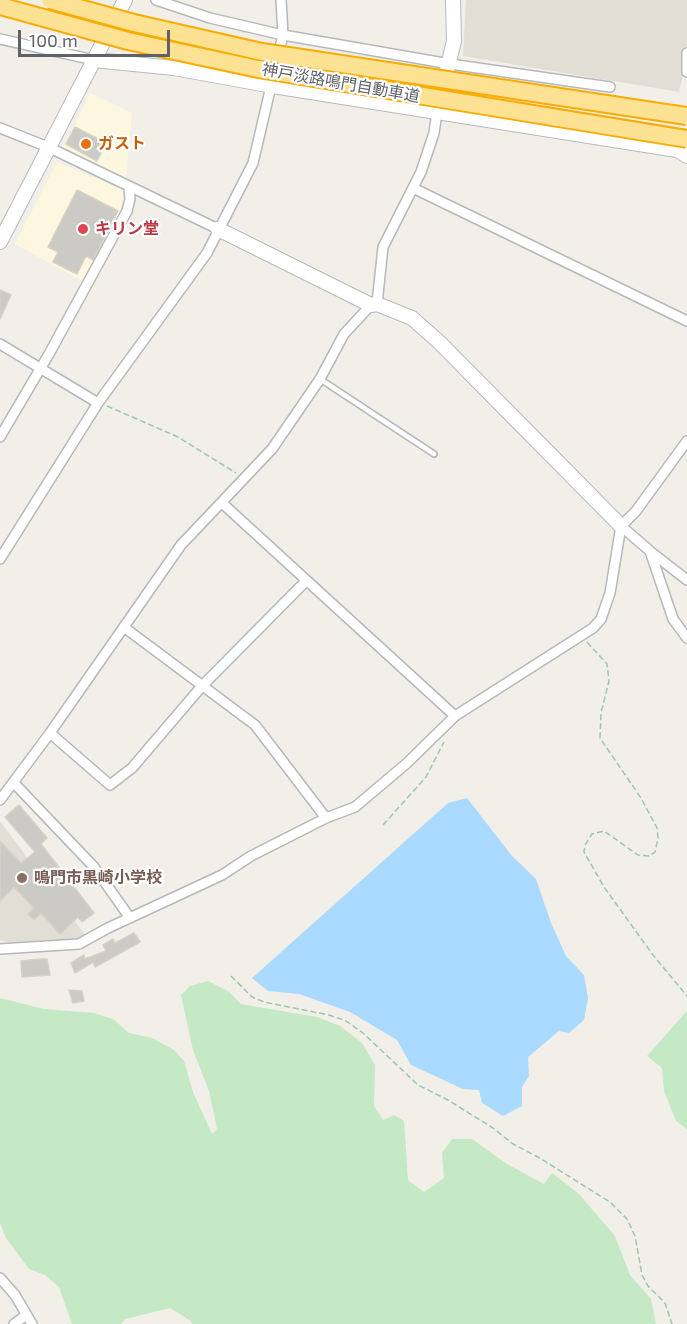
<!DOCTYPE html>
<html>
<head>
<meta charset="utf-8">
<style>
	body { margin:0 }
	#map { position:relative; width:687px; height:1324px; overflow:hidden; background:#f1efe8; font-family:"Exo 2",sans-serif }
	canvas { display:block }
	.scale { position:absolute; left:18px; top:30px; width:152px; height:27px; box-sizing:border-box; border:3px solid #5f6368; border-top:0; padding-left:8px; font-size:18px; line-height:21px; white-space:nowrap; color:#5f6368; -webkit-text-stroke:4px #fff; paint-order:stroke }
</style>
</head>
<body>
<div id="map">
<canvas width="687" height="1324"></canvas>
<div class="scale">100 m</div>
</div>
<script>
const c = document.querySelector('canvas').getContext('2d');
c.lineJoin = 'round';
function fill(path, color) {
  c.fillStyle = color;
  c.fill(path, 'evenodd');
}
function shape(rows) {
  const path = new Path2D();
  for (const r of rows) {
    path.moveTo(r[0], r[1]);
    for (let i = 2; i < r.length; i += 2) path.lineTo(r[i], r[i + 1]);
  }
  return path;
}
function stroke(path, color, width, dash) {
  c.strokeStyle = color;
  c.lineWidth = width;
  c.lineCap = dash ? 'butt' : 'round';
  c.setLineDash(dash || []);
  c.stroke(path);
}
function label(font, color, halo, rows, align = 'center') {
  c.font = font + ' "Exo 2","Noto Sans JP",sans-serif';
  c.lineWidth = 4.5;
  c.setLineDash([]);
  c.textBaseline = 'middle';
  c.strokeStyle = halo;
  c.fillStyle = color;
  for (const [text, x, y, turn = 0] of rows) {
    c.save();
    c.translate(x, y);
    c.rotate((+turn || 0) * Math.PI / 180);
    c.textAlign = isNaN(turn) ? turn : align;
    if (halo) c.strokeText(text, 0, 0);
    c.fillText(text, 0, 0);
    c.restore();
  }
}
fill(shape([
	[90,93,132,113,126,179,64,147],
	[57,162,124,190,126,201,82,281,15,244]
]), '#fef7e0');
fill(shape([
	[466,0,687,0,687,56,679,92,463,56],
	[0,821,86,936,83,938,15,944,0,940]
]), '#e1ded6');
fill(shape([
	[208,981,228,991,241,1004,317,1017,340,1026,362,1043,375,1065,374,1106,383,1120,394,1115,404,1121,408,1180,424,1192,444,1178,442,1153,452,1139,472,1139,507,1164,544,1184,552,1173,579,1194,615,1236,630,1275,651,1299,656,1324,192,1324,191,1321,170,1308,125,1319,121,1324,72,1324,59,1287,45,1275,29,1269,6,1238,0,1223,0,998,44,1009,94,1013,113,1019,129,1033,152,1038,174,1050,184,1061,193,1092,212,1134,217,1129,209,1091,193,1050,181,995,190,986],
	[687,1011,687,1129,676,1121,664,1091,662,1068,647,1056]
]), '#c5e8c5');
fill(shape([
	[467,798,512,856,536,879,551,923,566,956,584,975,588,998,584,1020,569,1033,559,1031,528,1057,529,1076,522,1087,522,1106,503,1116,482,1103,479,1090,463,1089,411,1065,397,1040,350,1012,299,994,268,991,252,978,448,803]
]), '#aadaff');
const building = shape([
	[75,127,106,143,97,161,66,144,75,127],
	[77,190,118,211,93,260,86,256,77,274,53,262,58,252,48,247,77,190],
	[0,290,11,295,0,319,0,290],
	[19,805,47,838,41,844,94,913,82,922,78,917,60,934,41,913,34,920,28,914,34,908,14,887,0,901,0,841,21,863,35,852,5,817,19,805],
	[134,933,140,942,95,967,93,962,75,973,71,963,84,955,85,959,106,951,103,945,113,939,115,943,134,933],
	[40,959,47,959,50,975,22,977,21,961,40,959],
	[69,990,82,991,84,1001,73,1003,69,990]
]);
fill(building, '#cccac5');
stroke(building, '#d6d1c6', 1.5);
const lane = shape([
	[320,379,434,454]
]);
const street = shape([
	[156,0,210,18,283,35,450,64,610,87],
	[0,39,94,60],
	[687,53,687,72],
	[0,128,48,147,218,229],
	[413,188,687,321],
	[377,304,383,247,421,172,434,133,437,112],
	[0,344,98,403],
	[0,437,49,354,127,211,130,199,129,188],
	[222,503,455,716],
	[621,526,650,551,673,619,687,638],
	[651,552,687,580],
	[0,559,98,403,207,253,253,163,283,35,281,0],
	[125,628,255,725,326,818],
	[50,733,110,785,132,768,202,686,305,582],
	[14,783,94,867,130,918],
	[0,800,50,733,181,545,272,449,320,379,344,334,371,305],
	[0,949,79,944,108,928,222,875,251,856,326,818,355,807,407,763,455,716,593,628,601,619,610,593,621,526,636,511,687,441],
	[0,1278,15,1295,32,1324],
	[14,1324,26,1315]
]);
const secondary = shape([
	[94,60,174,68,273,86,677,150,687,156],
	[438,107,454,41,453,0],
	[218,229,371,305,377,304,412,318,439,342,621,526],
	[0,242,125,0]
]);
stroke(lane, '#b5b8bc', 8);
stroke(street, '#b5b8bc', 12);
stroke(secondary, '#b6babf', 16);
stroke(shape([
	[107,406,178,437,236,473],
	[587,642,607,664,609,681,601,713,600,738,641,798,657,828,658,838,655,852,649,856,638,855,604,831,592,834,585,845,584,852,604,887,653,955,687,996],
	[383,825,426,777,444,742],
	[231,976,252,997,264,1002,329,1015,346,1021,363,1033,418,1085,448,1100,493,1128,513,1144,538,1157,610,1202,627,1219,635,1236,642,1275,648,1286,665,1303,672,1324]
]), '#9cc7a9', 1.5, [6, 3]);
stroke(lane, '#fff', 4.5);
stroke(street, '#fff', 9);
stroke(secondary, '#fff', 14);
const highwayBridge = shape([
	[50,0,134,23,262,52,687,116],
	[0,6,128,41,258,69,687,139]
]);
stroke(highwayBridge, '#f9ab00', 20, []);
stroke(highwayBridge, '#fde293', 16);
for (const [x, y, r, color] of [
	[86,144,6,"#e8710a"],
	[83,229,6,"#e0444e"],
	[22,878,6,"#8d6e63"]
]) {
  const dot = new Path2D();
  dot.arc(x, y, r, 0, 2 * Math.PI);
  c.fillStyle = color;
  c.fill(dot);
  stroke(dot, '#fff', 2);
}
label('16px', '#5f6368', '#fff', [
	["神戸淡路鳴門自動車道",341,83,10]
]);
label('bold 16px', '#c56008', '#fff', [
	["ガスト",98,144]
], 'left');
label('bold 16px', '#be3a42', '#fff', [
	["キリン堂",95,229]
], 'left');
label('bold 16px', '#785e54', '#fff', [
	["鳴門市黒崎小学校",34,878]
], 'left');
</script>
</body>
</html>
